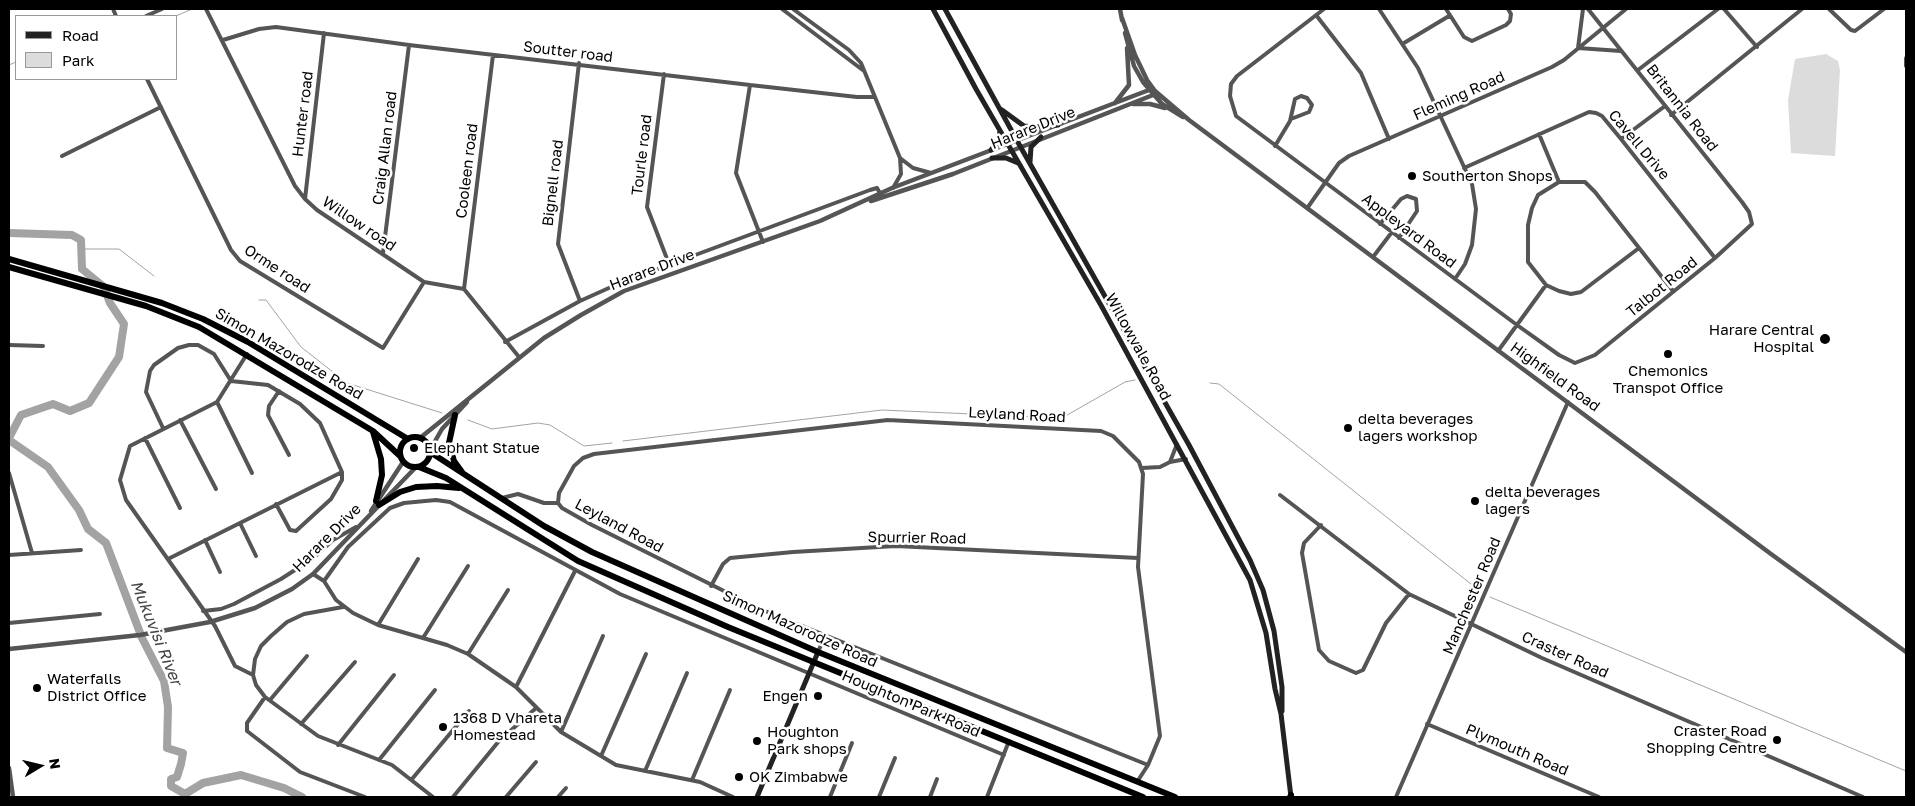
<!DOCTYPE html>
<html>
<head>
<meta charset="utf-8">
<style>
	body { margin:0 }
	#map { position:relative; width:1915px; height:806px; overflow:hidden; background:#fff; font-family:"Golos Text",sans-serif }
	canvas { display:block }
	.frame { position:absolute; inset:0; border:10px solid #000; pointer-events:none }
	.legend { position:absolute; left:15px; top:15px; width:162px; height:65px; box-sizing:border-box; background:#fff; border:1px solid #999; margin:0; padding:6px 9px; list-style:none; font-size:15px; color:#000 }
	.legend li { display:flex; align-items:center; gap:10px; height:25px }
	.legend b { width:25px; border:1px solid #999 }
	.north { position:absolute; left:15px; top:741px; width:50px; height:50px; -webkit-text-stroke:4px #fff; paint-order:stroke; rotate:81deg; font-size:14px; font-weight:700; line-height:20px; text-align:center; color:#000 }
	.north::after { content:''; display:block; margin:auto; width:18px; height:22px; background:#000; clip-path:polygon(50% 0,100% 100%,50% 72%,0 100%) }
</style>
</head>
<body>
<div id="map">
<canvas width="1915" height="806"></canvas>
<div class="frame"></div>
<ul class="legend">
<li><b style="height:6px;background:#222"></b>Road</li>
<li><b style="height:14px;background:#dcdcdc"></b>Park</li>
</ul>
<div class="north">N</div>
</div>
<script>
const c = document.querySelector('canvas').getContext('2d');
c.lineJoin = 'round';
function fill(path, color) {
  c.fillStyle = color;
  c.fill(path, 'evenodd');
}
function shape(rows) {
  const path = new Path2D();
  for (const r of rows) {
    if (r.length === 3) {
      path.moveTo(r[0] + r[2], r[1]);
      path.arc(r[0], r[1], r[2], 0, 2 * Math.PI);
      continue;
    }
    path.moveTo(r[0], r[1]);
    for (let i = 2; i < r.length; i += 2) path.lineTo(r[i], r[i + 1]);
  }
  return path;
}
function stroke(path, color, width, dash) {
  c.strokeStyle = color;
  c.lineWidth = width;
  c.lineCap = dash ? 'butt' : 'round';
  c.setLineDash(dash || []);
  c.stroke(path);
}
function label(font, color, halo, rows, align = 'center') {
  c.font = font + ' "Golos Text",sans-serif';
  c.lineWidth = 5;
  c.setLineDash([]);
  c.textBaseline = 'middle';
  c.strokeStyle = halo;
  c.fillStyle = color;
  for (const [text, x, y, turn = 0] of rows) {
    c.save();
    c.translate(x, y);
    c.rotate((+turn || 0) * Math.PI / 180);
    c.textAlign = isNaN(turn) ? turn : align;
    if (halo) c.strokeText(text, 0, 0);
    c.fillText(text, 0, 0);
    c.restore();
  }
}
fill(shape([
	[1826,54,1838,61,1840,70,1835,156,1791,153,1788,100,1795,59]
]), '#dcdcdc');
stroke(shape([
	[176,16,192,9],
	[9,65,16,62],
	[80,249,119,249,154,276],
	[259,300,266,300,301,347,347,383,442,413],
	[1210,383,1219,384,1481,592],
	[468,420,492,429,538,423,550,425,584,446,612,443],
	[623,441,882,410,1062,418,1125,382,1135,380],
	[1490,597,1906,771]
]), '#a3a3a3', 1);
stroke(shape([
	[9,233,72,235,81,240,82,269,104,287,110,303,124,324,119,357,89,403,70,411,53,404,21,415,9,438],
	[9,440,48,467,79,510,88,529,106,543,142,638,164,681,168,707,167,748,183,753,181,764,177,777,171,779,171,786,185,794,203,783,241,775,284,788,302,797]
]), '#a3a3a3', 8);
stroke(shape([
	[113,9,116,16],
	[206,9,295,186,305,199,317,210,424,282,464,289,519,357],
	[782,9,864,71],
	[793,9,849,50,861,63,900,158,901,174,893,188],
	[1324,9,1237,76,1231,84,1230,96,1236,116,1517,325,1559,355,1575,363,1595,355,1715,258,1752,224,1749,212,1742,202,1588,9],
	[1379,9,1418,68,1472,184,1476,209,1472,245,1465,264,1455,279],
	[1446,9,1464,37,1472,41,1506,25,1510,21,1511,14,1508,9],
	[1583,9,1578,48,1621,51],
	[1724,9,1757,47],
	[1829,9,1851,30,1855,31,1884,9],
	[1316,15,1361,73,1389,139],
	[146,16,162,9],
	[223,40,259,29,276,27,409,45,750,85,736,173,763,242],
	[1404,43,1449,16],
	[1906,58,1906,66],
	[579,63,558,244,580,301],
	[1638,70,1718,9],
	[664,74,647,207,669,264],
	[147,79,231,250,240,261,383,348,424,282],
	[750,85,857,97,875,97],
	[1671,115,1802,9],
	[1539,134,1559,182],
	[1621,139,1665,106],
	[1275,146,1290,121,1295,99,1301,96,1307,98,1312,105,1309,112,1291,119],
	[62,156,161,107],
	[900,158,913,168,931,173],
	[1464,168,1589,112,1596,113,1602,116,1621,139,1715,258],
	[305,199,324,33],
	[1308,207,1339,163,1349,156,1552,67,1564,60,1626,9],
	[1380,224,1401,199,1407,196,1416,199,1417,211,1399,238],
	[1639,248,1581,292,1571,294,1559,291,1546,285,1528,262,1528,225,1532,208,1538,195,1559,182,1585,182,1595,192,1673,291],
	[383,253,409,45],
	[1373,257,1392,232],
	[464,289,493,55],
	[505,342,580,301,620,283,870,190,877,188,880,193],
	[9,345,43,346],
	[1498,351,1546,285],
	[247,354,217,402,130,446,120,480,126,500,215,626,235,666,253,675],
	[279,391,269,406,268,415,289,455],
	[217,402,252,473],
	[180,420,216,489],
	[888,420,1101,431,1113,436,1139,462,1143,474,1138,567,1160,736,1148,765,760,609,592,525,562,508,558,503,559,493,574,466,583,458,594,454,888,420],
	[163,428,146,392,150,371,154,365,178,348,189,345,198,345,214,354,231,381,268,385,300,404,320,423,342,472,342,480,331,499,296,531,290,530,276,504],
	[145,438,180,508],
	[1170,462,1186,459],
	[1142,468,1160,467,1170,462,1177,444],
	[9,473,32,553],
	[1280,495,1409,594,1542,658,1863,797],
	[502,498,518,494,544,503,558,503],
	[240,523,256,556],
	[1321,525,1304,543,1302,553,1319,650,1329,661,1356,673,1363,670,1386,623,1409,594],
	[205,540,220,572],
	[9,555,81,550],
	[168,559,342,472],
	[313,574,324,581,336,600,353,613,378,625,447,645,468,654,516,687,561,732,616,765,700,782,733,797],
	[324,581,348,547,390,508,404,503,436,500,450,502,620,594,1004,755],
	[711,586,723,564,730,558,793,552,896,546,1138,558],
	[343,607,304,614,287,622,271,636,261,646,255,659,253,675,256,685,265,697,318,736,392,765,433,797],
	[203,611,221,609,234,604,281,579,312,559,333,540,356,527],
	[9,623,100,614],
	[378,625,418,559],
	[423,638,468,566],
	[818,652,825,636],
	[468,654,508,590],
	[516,687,575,571],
	[265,697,247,723,247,731,300,772,365,797],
	[270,700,307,656],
	[301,724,355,662],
	[1427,724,1599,797],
	[561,732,603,636],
	[338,745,394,675],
	[601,756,646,654],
	[379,760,435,690],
	[645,771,687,673],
	[412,779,469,711],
	[692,780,730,690],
	[1137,782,1148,765],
	[453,797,499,741,535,709],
	[506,797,536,762],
	[558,797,566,788],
	[830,797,852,743],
	[879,797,895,758],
	[930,797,937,779],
	[987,797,1009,741],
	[1396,797,1568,402]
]), '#555', 4);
stroke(shape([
	[1120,9,1122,20],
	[1122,18,1135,55,1147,80,1155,91,1189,120,1771,554,1906,652],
	[1125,33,1134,66,1143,82,1162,104,1183,117],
	[1115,103,1129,85,1127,48],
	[1133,104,1150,104,1165,108],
	[871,201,953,174,1153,95],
	[420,438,544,338,581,315,624,291,820,221,892,188,1149,90,1155,91],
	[430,450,442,429,467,402],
	[371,511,403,462],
	[9,649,140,635,210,622,255,608,292,589,313,574,416,467],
	[9,768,13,797]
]), '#555', 4.5);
stroke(shape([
	[933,9,976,89,1102,307,1250,580,1266,633,1275,689,1281,714,1291,797],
	[945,9,1020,146,1189,445,1250,560,1263,590,1274,631,1282,687,1282,711],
	[1002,110,1024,126,1034,127,1058,125],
	[991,150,998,142,1000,131],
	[992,158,1006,158,1018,163],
	[1030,162,1031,147,1041,137],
	[757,797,818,652]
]), '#222', 5);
stroke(shape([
	[9,259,162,303,203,319,248,342,408,439],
	[9,267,146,306,199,327,373,431,400,456],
	[455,415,449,443,454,461,462,472],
	[373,432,381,459,382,475,376,501],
	[415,452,15],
	[430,452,544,526,592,552,818,652,1175,797],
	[419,467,446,478,578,561,728,627,1143,797],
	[379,505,400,492,416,487,437,486,459,488],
	[1290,797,1291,795]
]), '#000', 6);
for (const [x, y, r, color] of [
	[1412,176,5,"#000"],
	[1825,339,6,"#000"],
	[1668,354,5,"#000"],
	[1348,428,5,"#000"],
	[414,448,5,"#000"],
	[1475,501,5,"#000"],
	[37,688,5,"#000"],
	[818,696,5,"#000"],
	[443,727,5,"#000"],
	[1777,740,5,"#000"],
	[757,741,5,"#000"],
	[739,777,5,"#000"]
]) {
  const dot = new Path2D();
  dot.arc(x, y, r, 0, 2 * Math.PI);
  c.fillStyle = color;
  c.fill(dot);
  stroke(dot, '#fff', 2);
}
label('15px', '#000', '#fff', [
	["Soutter road",568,52,7],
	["Fleming Road",1459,96,-24],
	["Britannia Road",1682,108,52],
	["Hunter road",303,114,-83],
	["Harare Drive",1033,128,-22],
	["Cavell Drive",1639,145,50],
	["Craig Allan road",385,148,-83],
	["Tourle road",642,155,-83],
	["Cooleen road",467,171,-83],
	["Bignell road",553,183,-83],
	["Willow road",359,224,34],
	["Appleyard Road",1409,231,37],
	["Orme road",277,269,33],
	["Harare Drive",652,270,-21],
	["Talbot Road",1662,287,-39],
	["Willowvale Road",1138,347,61],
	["Simon Mazorodze Road",289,354,30],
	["Highfield Road",1555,377,36],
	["Leyland Road",1017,415,3],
	["Leyland Road",619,526,28],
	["Harare Drive",327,538,-45],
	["Spurrier Road",917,538,1],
	["Manchester Road",1472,596,-67],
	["Simon Mazorodze Road",800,629,24],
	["Craster Road",1565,655,24],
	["Houghton Park Road",911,704,23],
	["Plymouth Road",1517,750,23]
]);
label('15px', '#000', '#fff', [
	["Southerton Shops",1422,176],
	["Harare Central",1814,330,"right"],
	["Hospital",1814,347,"right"],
	["Chemonics",1668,371,"center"],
	["Transpot Office",1668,388,"center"],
	["delta beverages",1358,419],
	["lagers workshop",1358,436],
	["Elephant Statue",424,448],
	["delta beverages",1485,492],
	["lagers",1485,509],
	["Waterfalls",47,679],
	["District Office",47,696],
	["Engen",808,696,"right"],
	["1368 D Vhareta",453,718],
	["Homestead",453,735],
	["Craster Road",1767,731,"right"],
	["Shopping Centre",1767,748,"right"],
	["Houghton",767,732],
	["Park shops",767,749],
	["OK Zimbabwe",749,777]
], 'left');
label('italic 16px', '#444', '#fff', [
	["Mukuvisi River",156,633,68]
]);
</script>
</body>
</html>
